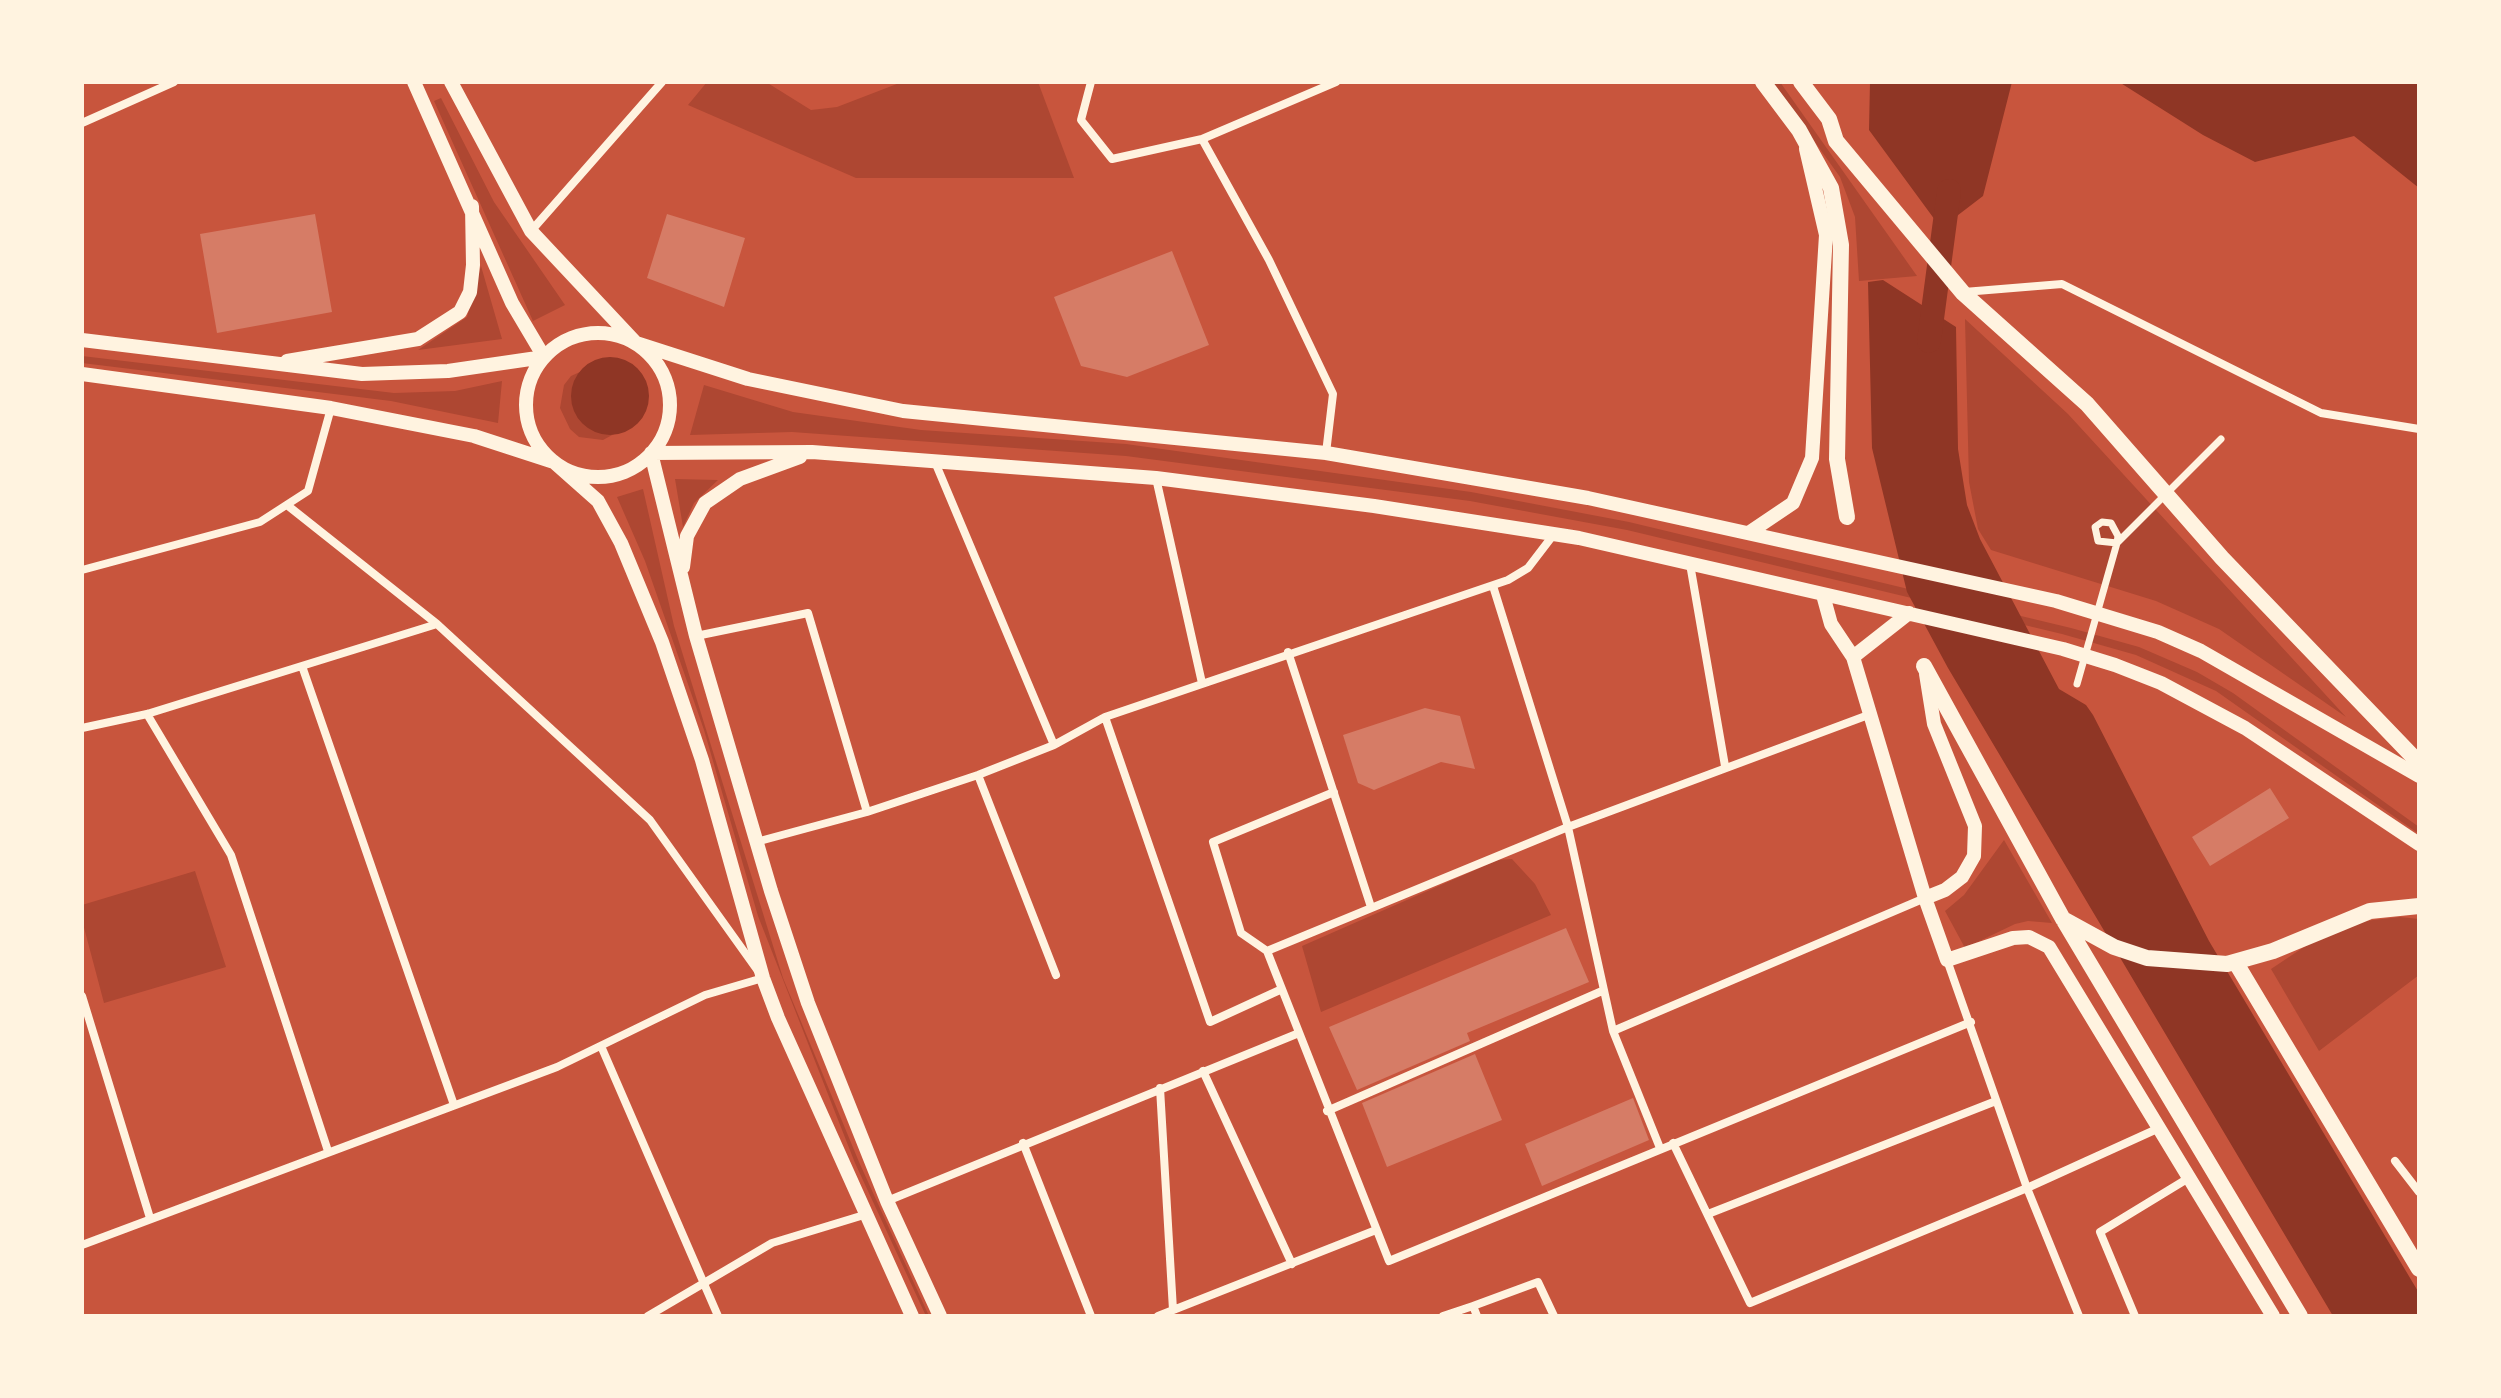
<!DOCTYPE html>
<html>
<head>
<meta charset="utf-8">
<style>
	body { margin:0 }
	#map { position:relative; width:2501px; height:1398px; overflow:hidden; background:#c8553d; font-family:"Roboto Condensed",sans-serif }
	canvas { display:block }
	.frame { position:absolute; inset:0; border:84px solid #fff3e0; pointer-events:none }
</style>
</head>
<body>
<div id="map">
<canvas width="2501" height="1398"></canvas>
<div class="frame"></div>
</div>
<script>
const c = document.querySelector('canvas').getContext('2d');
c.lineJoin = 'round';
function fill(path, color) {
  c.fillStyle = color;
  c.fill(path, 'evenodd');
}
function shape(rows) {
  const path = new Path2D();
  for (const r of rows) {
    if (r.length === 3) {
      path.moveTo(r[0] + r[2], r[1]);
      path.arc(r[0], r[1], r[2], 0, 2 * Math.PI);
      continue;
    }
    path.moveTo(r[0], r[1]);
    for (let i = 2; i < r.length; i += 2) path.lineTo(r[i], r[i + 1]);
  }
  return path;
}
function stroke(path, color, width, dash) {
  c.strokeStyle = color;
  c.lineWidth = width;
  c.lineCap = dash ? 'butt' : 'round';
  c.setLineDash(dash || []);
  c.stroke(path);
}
fill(shape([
	[707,82,766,82,811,110,837,107,902,82,1038,82,1074,178,856,178,688,105],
	[1772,82,1780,82,1917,276,1859,281,1855,217,1840,177],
	[441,98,494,202,565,305,533,321,434,101],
	[481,266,502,339,418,350,467,317],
	[1965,319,2068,414,2346,717,2219,629,2156,601,1991,550,1978,529,1969,482],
	[82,356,394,393,455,391,502,381,498,423,391,401,82,363],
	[593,366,625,428,603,440,579,437,570,429,560,408,564,385,571,376],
	[704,385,793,412,921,430,1126,444,1471,492,1629,522,2071,628,2139,647,2197,672,2233,693,2419,827,2419,834,2216,691,2136,655,2062,634,1627,530,1470,501,1126,456,792,432,690,435],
	[675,479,718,480,694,503,683,527],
	[643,489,674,626,783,978,859,1162,929,1316,926,1316,855,1163,758,916,704,730,645,561,617,497],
	[2004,840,2052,923,2028,921,2015,924,1965,948,1945,911,1964,895],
	[1512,859,1535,884,1551,915,1321,1012,1302,946,1498,860],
	[195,871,226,967,104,1003,82,920,82,905],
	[2400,917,2419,919,2419,975,2319,1051,2271,969,2316,939,2356,922]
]), '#ae4732');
fill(shape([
	[1870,82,2012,82,1983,196,1949,222,1935,220,1869,130],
	[2119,82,2419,82,2419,188,2354,136,2255,162,2203,135],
	[1883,280,1956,327,1958,449,1967,505,1980,539,2059,689,2086,705,2093,715,2209,941,2419,1293,2419,1316,2333,1316,1948,668,1907,592,1872,448,1868,282],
	[610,396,39]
]), '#8f3625');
stroke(shape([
	[1929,341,1949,191]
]), '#8f3625', 24);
fill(shape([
	[315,214,332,312,217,333,200,234],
	[667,214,745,238,724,307,647,278],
	[1172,251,1209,345,1127,377,1081,366,1054,297],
	[1425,708,1460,716,1475,769,1441,762,1374,790,1358,783,1343,735],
	[2270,788,2289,818,2210,866,2192,837],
	[1566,928,1589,982,1467,1033,1470,1041,1357,1090,1329,1027],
	[1475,1054,1502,1120,1387,1167,1362,1103],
	[1633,1098,1649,1140,1542,1186,1525,1144]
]), '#d67c66');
stroke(shape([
	[2077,684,2117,543,2118,536,2111,523,2102,522,2095,527,2098,541,2117,543,2221,439]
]), '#fff3e0', 7);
stroke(shape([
	[1091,82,1081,120,1112,159,1202,139,1269,260,1333,394,1326,453],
	[82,123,174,82],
	[1202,139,1336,82],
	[531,231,662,82],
	[1964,292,2062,284,2321,413,2419,429],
	[935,462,1054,745],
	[1156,478,1202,683],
	[1690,564,1725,766],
	[82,570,260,522,308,491,331,408],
	[1493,586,1568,827,1613,1031,1660,1148],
	[696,636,808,613,867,812],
	[1288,652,1371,907],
	[302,666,454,1105],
	[147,714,231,855,328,1151],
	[1105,717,1210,1022,1282,989],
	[82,728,147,714,437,624],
	[978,775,1056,975],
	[1334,792,1213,842,1241,933,1267,951,1389,1261,1971,1022],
	[756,842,867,812,978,775,1054,745,1105,717,1508,580,1528,568,1554,534],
	[1267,951,1568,827,1871,714],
	[1947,960,2027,1188,2079,1316],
	[82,996,150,1218],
	[1613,1031,1925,898],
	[601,1046,718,1316],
	[1203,1071,1292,1264],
	[1160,1088,1173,1310],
	[1327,1111,1602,991],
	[1023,1143,1091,1316],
	[1673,1143,1750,1303,2027,1188,2157,1129],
	[2395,1161,2419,1192],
	[887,1201,1299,1033],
	[1708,1214,1996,1101],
	[82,1245,557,1067,705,995,763,978,650,820,437,624,287,505],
	[1473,1306,1538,1282,1554,1316],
	[648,1316,772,1243,864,1215],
	[1158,1316,1376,1230],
	[1443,1316,1473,1306,1477,1316],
	[2135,1316,2100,1232,2187,1179]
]), '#fff3e0', 8);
stroke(shape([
	[414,82,512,303,544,357],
	[451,82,531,231,636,343,748,379,903,411,1326,453,1588,498,2056,601,2158,632,2201,651,2419,776],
	[598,405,72],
	[82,340,362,374,448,371,544,357],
	[287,361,418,339,460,312,470,292,473,265,472,206],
	[82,374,331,408,474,436,554,462,598,501,621,543,662,642,702,760,763,978,778,1018,912,1316],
	[651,453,812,452,1156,478,1374,506,1579,538,2063,649,2115,665,2161,683,2245,728,2419,844],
	[651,453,696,636,771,891,808,1003,887,1201,940,1316],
	[1750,532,1793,503,1812,458,1826,235,1806,149],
	[683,567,687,536,705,503,740,479,800,457],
	[1823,595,1831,624,1853,657,1925,898,1947,960,2013,938,2029,937,2049,947,2273,1316],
	[1853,657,1909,613],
	[1925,898,1945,890,1962,877,1974,856,1975,826,1934,724,1926,674]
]), '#fff3e0', 14);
stroke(shape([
	[1763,82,1799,130,1831,188,1841,245,1837,459,1847,517],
	[1801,82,1829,119,1836,141,1963,293,2087,404,2222,558,2419,763],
	[1924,666,2063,919,2300,1316],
	[2063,919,2114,947,2147,958,2227,964,2273,951,2370,911,2419,906],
	[2236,963,2419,1269]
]), '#fff3e0', 16);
</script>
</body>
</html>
